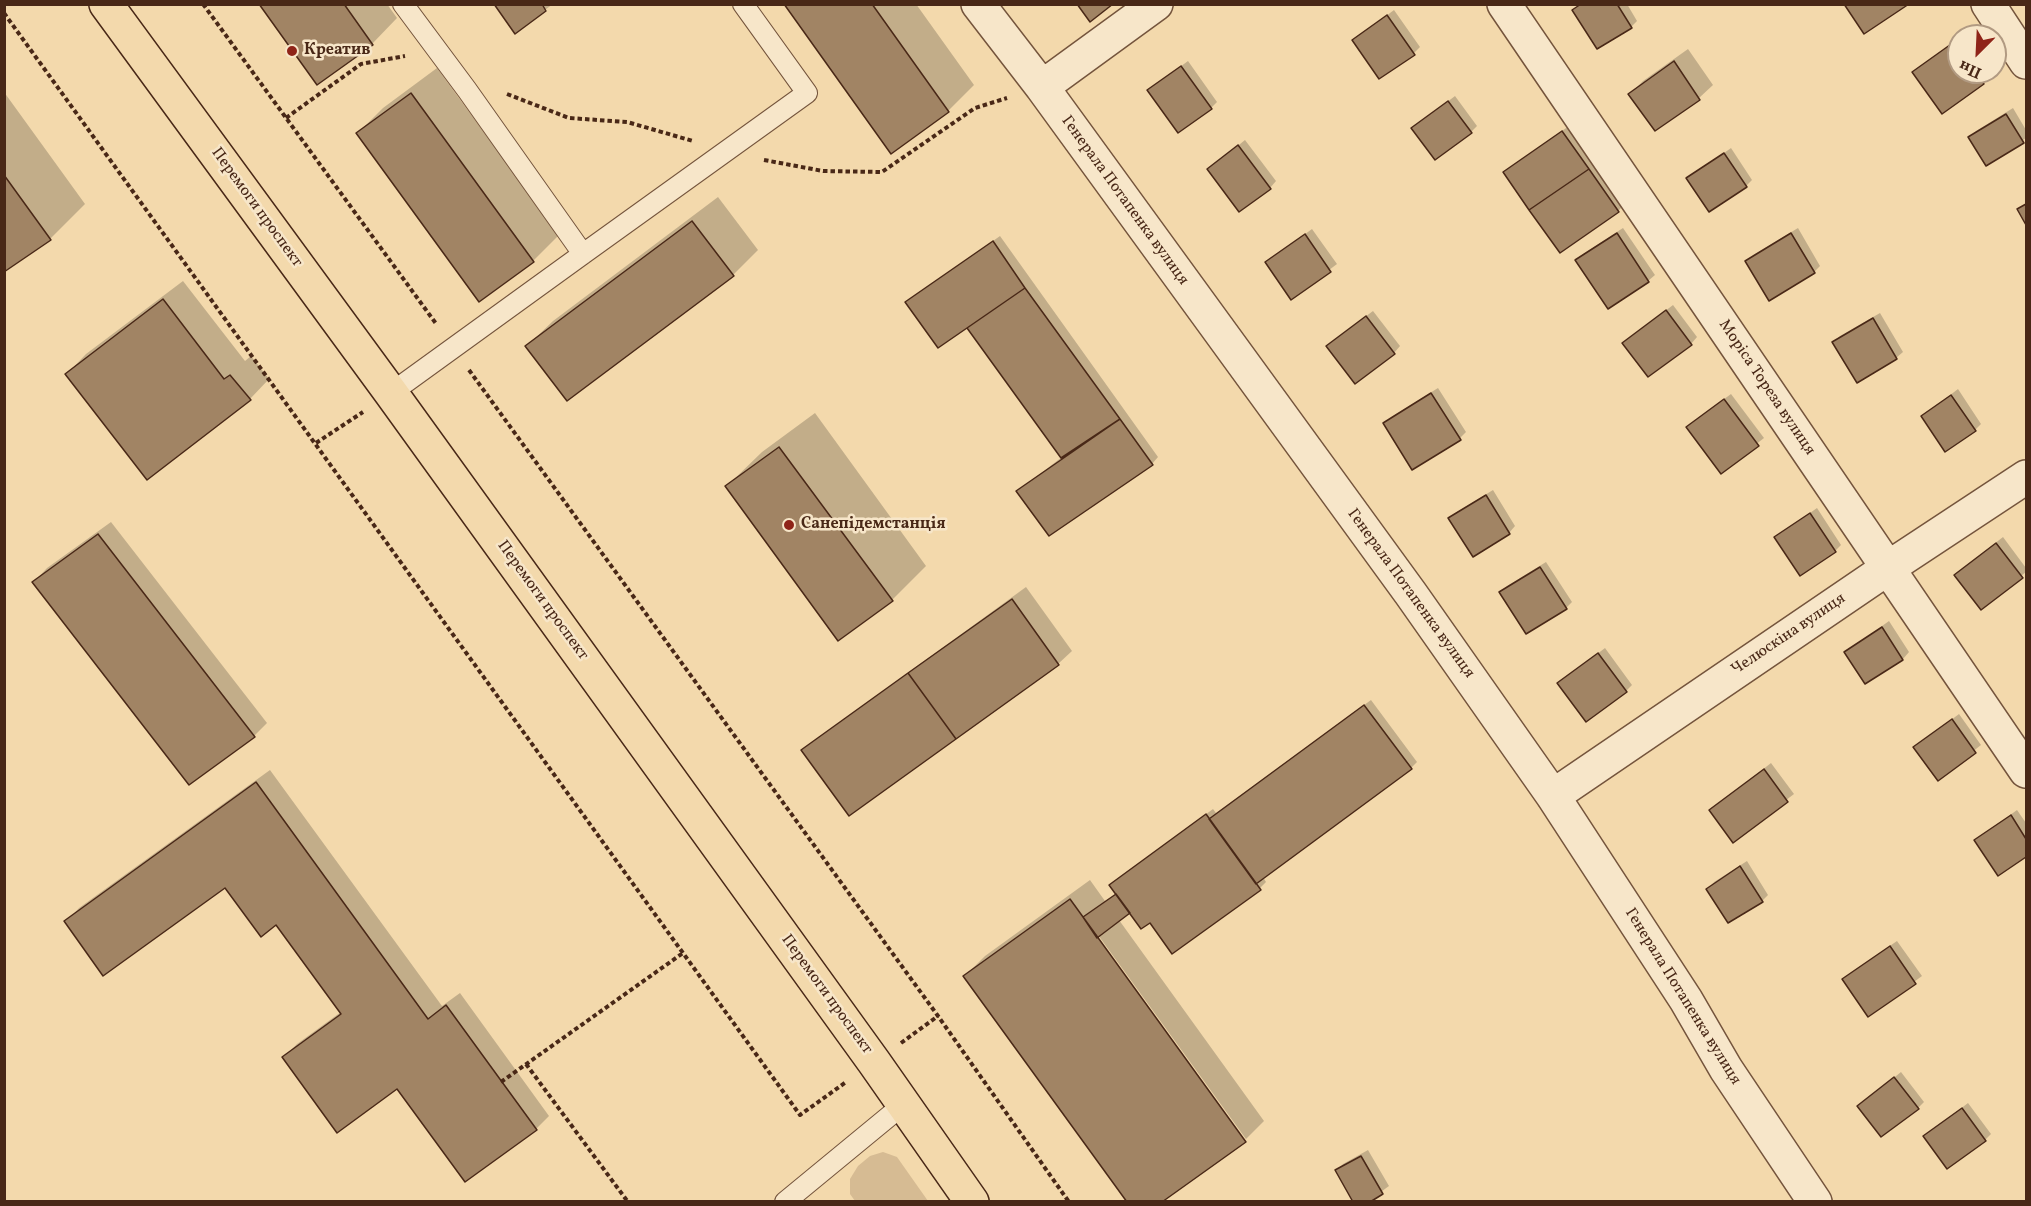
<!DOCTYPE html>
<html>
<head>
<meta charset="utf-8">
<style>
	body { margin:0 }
	#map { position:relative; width:2031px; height:1206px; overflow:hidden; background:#f3d9ac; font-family:Vollkorn,serif }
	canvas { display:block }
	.frame { position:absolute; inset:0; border:6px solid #492817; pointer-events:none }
	.north { position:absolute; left:1947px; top:24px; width:60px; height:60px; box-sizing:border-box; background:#f7e6c9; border:2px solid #b19a82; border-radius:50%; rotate:204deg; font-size:16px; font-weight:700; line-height:24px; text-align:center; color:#492817 }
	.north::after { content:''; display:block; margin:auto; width:21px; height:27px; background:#8f2418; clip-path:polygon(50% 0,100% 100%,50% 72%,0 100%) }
</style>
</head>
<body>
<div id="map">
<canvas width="2031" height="1206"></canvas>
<div class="frame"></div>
<div class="north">Пн</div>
</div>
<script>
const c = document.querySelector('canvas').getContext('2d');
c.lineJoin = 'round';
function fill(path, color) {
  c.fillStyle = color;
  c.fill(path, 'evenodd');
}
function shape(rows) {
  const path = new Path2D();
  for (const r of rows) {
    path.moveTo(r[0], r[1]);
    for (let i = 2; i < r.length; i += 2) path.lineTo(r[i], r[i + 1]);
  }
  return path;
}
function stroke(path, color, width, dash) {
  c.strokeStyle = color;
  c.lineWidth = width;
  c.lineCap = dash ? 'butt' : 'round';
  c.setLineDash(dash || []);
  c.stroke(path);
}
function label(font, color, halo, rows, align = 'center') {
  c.font = font + ' Vollkorn,serif';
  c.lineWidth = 5;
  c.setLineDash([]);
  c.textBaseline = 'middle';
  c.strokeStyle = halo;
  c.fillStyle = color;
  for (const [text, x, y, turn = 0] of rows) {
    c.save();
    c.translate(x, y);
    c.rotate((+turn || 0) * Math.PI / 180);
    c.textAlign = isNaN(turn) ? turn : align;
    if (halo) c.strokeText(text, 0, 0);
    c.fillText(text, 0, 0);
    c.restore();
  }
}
fill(shape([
	[883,1152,897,1157,928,1201,855,1201,850,1194,850,1179,858,1166,870,1156]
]), '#d6bb93');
fill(shape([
	[261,4,387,4,397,18,372,44],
	[496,4,553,4,515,32],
	[786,4,916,4,974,85,948,111],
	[1580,4,1627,4,1637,21,1631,27,1574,10],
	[1394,10,1420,47,1414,53,1354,40],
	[1959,39,1959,72,1986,72,1989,77,1983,83,1920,66],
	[1688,49,1713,85,1699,98,1655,129,1630,94,1643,81],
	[1188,61,1217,102,1211,108,1149,90],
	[437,68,559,235,533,261,479,300,358,133,383,108],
	[4,92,85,204,50,239,4,270],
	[1455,96,1477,126,1471,132,1413,128],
	[2013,108,2026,130,2026,138,1987,164,1970,138,1976,131],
	[1569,126,1624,205,1618,211,1512,166],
	[1245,140,1276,181,1270,188,1209,169],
	[1731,148,1752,180,1746,186,1688,179],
	[718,197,758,250,733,275,527,346,553,321],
	[1623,228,1655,275,1648,281,1577,260,1583,254],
	[1798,228,1820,266,1814,272,1747,262,1753,255],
	[1312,229,1337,264,1292,298,1267,262],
	[1000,236,1158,457,1152,464,1018,491,1062,457,968,326,907,302],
	[183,281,245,361,251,356,269,379,250,399,67,374,86,354],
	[1673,305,1697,337,1691,344,1631,337],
	[1373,311,1400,346,1394,353,1334,340],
	[1880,313,1903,352,1896,358,1834,342,1840,336],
	[1438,388,1466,432,1460,438,1385,424,1391,417],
	[1958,389,1981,424,1975,430,1923,416],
	[1731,394,1764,438,1721,472,1694,421],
	[815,413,926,566,892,600,727,486,762,452],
	[1493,490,1515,526,1509,533,1450,518,1457,512],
	[1817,508,1841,545,1835,551,1776,537],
	[111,522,267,723,254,736,34,582,47,568],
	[2003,537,2026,568,2026,572,1981,608,1962,569],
	[1546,562,1572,602,1566,608,1501,592,1507,586],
	[1026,587,1072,651,1058,664,849,814,916,667],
	[1889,621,1909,652,1903,659,1866,682,1846,652],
	[1605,648,1632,685,1626,691,1559,683],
	[1371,700,1417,762,1411,768,1263,877,1266,882,1260,888,1172,952,1150,921,1131,911,1119,920,1264,1121,1246,1139,1098,935,965,976,985,956,1090,880,1105,901,1117,893,1118,879,1213,809,1216,813],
	[1959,714,1981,745,1938,779,1915,747],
	[1771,763,1794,794,1733,841,1711,810],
	[270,770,442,1006,460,993,549,1116,536,1129,398,1087,284,1057,297,1044,341,1012,276,923,225,886,66,922,79,908],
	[2017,810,2026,823,2026,855,1999,874,1976,840],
	[1747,861,1768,895,1762,901,1708,889,1714,882],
	[1897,941,1922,976,1869,1015,1850,973],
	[1901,1072,1924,1102,1918,1108,1859,1106],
	[1968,1103,1991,1134,1985,1140,1925,1136],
	[1368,1150,1389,1186,1367,1202,1337,1170,1343,1164]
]), '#0003');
const building = shape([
	[259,4,344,4,373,45,317,85,259,4],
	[494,4,542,4,546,11,515,34,494,4],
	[784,4,872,4,949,112,891,154,784,4],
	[1077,4,1113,4,1090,22,1077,4],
	[1581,4,1617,4,1632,28,1597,49,1572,10,1581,4],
	[1844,4,1909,4,1864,34,1844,4],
	[1387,15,1415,55,1379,79,1352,40,1387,15],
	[1954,42,1959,49,1959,72,1975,72,1984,84,1942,114,1912,72,1954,42],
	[1674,61,1700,100,1655,131,1628,94,1674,61],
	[1181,66,1212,109,1178,133,1147,90,1181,66],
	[411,93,534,262,479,302,356,133,411,93],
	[1448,101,1472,133,1435,160,1411,128,1448,101],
	[2006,114,2024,143,1986,166,1968,137,2006,114],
	[1562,131,1589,169,1529,210,1503,172,1562,131],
	[1238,145,1271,189,1239,212,1207,169,1238,145],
	[1724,153,1747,187,1709,212,1686,178,1724,153],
	[1589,169,1619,212,1560,253,1529,210,1589,169],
	[4,175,51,240,4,272,4,175],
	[2026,204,2026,225,2017,209,2026,204],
	[692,221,734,276,567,401,525,346,692,221],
	[1617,233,1649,282,1608,309,1575,260,1617,233],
	[1791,233,1815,273,1769,301,1745,261,1791,233],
	[1305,234,1331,272,1291,300,1265,262,1305,234],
	[993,241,1025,288,938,348,905,302,993,241],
	[1025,288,1120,419,1061,458,967,328,1025,288],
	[163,299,224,379,230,375,251,400,147,480,65,374,163,299],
	[1666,310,1692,345,1648,377,1622,343,1666,310],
	[1366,316,1395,354,1355,384,1326,346,1366,316],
	[1873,318,1897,359,1857,383,1832,342,1873,318],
	[1431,393,1461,440,1412,470,1383,423,1431,393],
	[1951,395,1976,431,1945,452,1921,416,1951,395],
	[1724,399,1759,446,1721,474,1686,427,1724,399],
	[1120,419,1153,465,1049,536,1016,491,1120,419],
	[779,447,893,601,838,641,725,486,779,447],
	[1486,495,1510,534,1473,557,1448,518,1486,495],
	[1810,513,1836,552,1800,576,1774,537,1810,513],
	[98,534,255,737,189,785,32,582,98,534],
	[1996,543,2023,578,1981,610,1954,575,1996,543],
	[1540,567,1567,609,1526,634,1499,592,1540,567],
	[1012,599,1059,665,956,739,908,673,1012,599],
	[1882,627,1903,660,1865,684,1844,652,1882,627],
	[1598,653,1627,692,1586,722,1557,683,1598,653],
	[908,673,956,739,849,816,801,750,908,673],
	[1364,705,1412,769,1256,884,1209,819,1364,705],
	[1952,719,1976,753,1938,781,1913,747,1952,719],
	[1764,769,1788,802,1733,843,1709,810,1764,769],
	[256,782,428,1019,446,1005,537,1130,465,1182,397,1089,337,1133,282,1057,341,1014,276,925,261,937,225,888,103,976,64,921,256,782],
	[1206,814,1261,890,1172,954,1150,923,1141,929,1109,885,1206,814],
	[2011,815,2026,839,2026,857,1998,876,1974,840,2011,815],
	[1740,866,1763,902,1728,923,1706,889,1740,866],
	[1116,894,1130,913,1097,938,1083,917,1116,894],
	[1070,899,1246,1142,1162,1202,1127,1202,963,976,1070,899],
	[1890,946,1916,984,1868,1017,1842,979,1890,946],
	[1894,1077,1919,1109,1881,1137,1857,1106,1894,1077],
	[1962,1108,1986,1141,1947,1169,1923,1136,1962,1108],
	[1361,1156,1383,1194,1370,1202,1353,1202,1335,1170,1361,1156]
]);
fill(building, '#a18464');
stroke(building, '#492817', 1.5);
const service = shape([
	[403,4,467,90,583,254,807,93,743,4],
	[391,393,583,254],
	[785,1202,904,1104]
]);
const minor = shape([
	[978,4,1042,87,1411,594,1553,796,1686,1000,1726,1069,1815,1202],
	[1504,4,2026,771],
	[1988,4,2026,62],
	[1042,87,1156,4],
	[1553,796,1888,568,2026,477]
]);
const primary = shape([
	[106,4,391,393,874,1062,972,1202]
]);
stroke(service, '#74543c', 22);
stroke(minor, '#74543c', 36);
stroke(primary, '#492817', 36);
stroke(shape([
	[203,4,437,325],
	[4,13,800,1115,846,1082],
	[507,94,569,118,627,122,693,141],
	[286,118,361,64,405,56],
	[764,160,823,171,882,172,975,108,1007,98],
	[469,370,938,1016,1069,1202],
	[316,443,363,412],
	[901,1043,938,1016],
	[526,1064,628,1202],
	[501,1082,683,953]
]), '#492817', 4, [4.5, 3]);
stroke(service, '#f7e6c9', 20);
stroke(minor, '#f7e6c9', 33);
stroke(primary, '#f3d9ac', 33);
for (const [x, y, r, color] of [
	[292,51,6,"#8f2418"],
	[789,525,6,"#8f2418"]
]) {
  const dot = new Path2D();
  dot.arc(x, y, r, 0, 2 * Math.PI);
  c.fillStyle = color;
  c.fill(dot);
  stroke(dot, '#f7e6c9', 2);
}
label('bold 16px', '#492817', '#f7e6c9', [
	["Креатив",304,51],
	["Санепідемстанція",801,525]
], 'left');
label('16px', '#492817', '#f7e6c9', [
	["Генерала Потапенка вулиця",1124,201,54],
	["Перемоги проспект",256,208,54],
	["Моріса Тореза вулиця",1766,388,56],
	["Генерала Потапенка вулиця",1410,594,54],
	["Перемоги проспект",542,601,54],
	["Челюскіна вулиця",1789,635,-34],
	["Перемоги проспект",826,995,54],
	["Генерала Потапенка вулиця",1682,997,58]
]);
</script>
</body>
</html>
